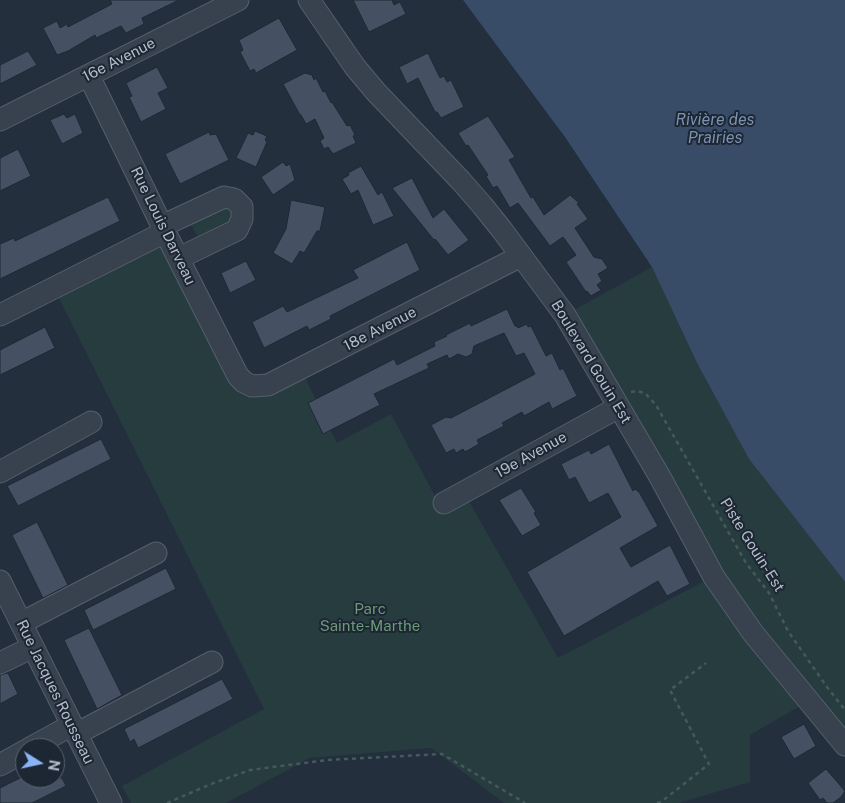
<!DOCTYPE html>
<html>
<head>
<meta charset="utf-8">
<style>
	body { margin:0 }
	#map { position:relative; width:845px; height:803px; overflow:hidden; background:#242f3e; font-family:"Public Sans",sans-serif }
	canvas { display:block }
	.north { position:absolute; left:15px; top:738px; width:50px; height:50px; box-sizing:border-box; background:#1d2633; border:1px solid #59626f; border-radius:50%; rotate:100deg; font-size:14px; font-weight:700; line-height:20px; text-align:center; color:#b4bcc9 }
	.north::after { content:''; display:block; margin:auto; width:18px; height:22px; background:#8ab4f8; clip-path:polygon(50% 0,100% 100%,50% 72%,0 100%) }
</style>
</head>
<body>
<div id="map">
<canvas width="845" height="803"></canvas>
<div class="north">N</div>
</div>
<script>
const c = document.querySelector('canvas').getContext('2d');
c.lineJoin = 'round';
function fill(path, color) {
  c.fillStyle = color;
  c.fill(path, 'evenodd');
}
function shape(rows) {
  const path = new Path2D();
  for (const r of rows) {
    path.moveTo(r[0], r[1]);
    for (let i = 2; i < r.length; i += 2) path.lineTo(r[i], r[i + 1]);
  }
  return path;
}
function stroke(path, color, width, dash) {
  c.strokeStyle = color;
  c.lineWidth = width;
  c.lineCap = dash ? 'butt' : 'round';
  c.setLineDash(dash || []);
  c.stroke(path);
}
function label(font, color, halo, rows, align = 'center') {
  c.font = font + ' "Public Sans",sans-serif';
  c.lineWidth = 4;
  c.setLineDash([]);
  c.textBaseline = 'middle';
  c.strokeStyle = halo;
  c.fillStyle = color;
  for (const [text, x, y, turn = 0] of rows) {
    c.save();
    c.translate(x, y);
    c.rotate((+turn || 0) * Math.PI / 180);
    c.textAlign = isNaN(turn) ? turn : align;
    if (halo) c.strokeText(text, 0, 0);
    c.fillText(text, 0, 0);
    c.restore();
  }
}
fill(shape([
	[228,206,235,219,198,237,191,225],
	[165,232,244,382,301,369,337,443,391,414,435,496,444,503,466,496,558,658,714,576,565,315,652,267,697,363,749,459,845,582,845,745,809,701,750,735,750,782,679,803,504,803,431,748,310,758,226,803,131,803,122,786,264,709,54,288]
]), '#263c3f');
fill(shape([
	[463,0,845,0,845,582,749,459,697,363,652,267,565,137]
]), '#394c67');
const building = shape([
	[110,0,179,0,142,18,144,24,126,33,121,26,96,38,95,35,68,51,57,55,43,28,57,21,60,28,67,24,68,27,112,4,110,0],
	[353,0,392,0,394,5,400,2,406,14,369,32,353,0],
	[279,18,297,50,256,73,254,69,250,71,240,52,243,50,239,40,279,18],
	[28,51,37,65,0,84,0,65,28,51],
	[428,53,440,78,444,76,447,82,451,80,464,107,441,118,437,112,435,112,418,78,407,84,399,67,428,53],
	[157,67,168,88,158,93,166,109,141,122,129,97,132,96,126,83,157,67],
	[305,73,312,75,314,80,316,78,323,92,325,91,331,103,332,102,347,126,350,125,355,135,353,136,356,143,333,154,328,147,324,149,320,141,324,138,315,119,306,124,301,115,300,115,283,84,305,73],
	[64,114,67,118,75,114,83,133,62,144,50,120,64,114],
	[488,116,515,157,509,160,531,198,533,197,544,215,570,195,579,203,577,204,588,219,575,228,594,257,602,259,608,268,598,274,602,281,597,285,601,290,591,296,587,291,586,292,566,262,576,255,563,237,550,246,518,203,510,208,497,186,493,188,486,176,488,175,468,145,466,146,458,133,488,116],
	[255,131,267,136,265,140,267,142,256,167,236,158,248,133,253,135,255,131],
	[209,132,210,135,216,134,229,160,180,184,165,154,209,132],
	[18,149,31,176,0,191,0,158,18,149],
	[283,162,286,166,290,164,295,180,273,195,261,177,283,162],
	[361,166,378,195,382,192,394,216,373,225,358,190,351,194,342,179,349,175,348,173,361,166],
	[412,178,433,218,444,209,469,240,448,255,435,239,434,240,392,188,412,178],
	[108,197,120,221,0,279,0,244,14,238,15,241,108,197],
	[291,200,325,207,320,231,317,231,304,253,300,251,292,264,273,253,286,229,291,200],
	[407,242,420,270,330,316,331,319,309,330,307,326,264,348,252,322,283,306,287,312,358,278,353,270,407,242],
	[246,261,256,280,230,293,221,273,246,261],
	[507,309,515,326,517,326,518,328,527,324,528,327,531,326,546,356,552,353,560,370,563,368,577,396,552,409,549,402,524,416,522,412,502,423,504,426,477,440,479,444,465,452,463,449,456,453,454,449,446,453,431,425,446,417,451,418,535,374,524,353,516,356,504,333,474,346,472,354,466,357,458,354,449,359,447,355,427,364,429,368,374,394,380,405,323,434,308,403,394,359,397,365,435,346,434,342,447,336,446,335,470,323,471,326,507,309],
	[45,327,55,348,0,375,0,350,45,327],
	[101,439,111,459,18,506,7,486,101,439],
	[609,444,633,491,635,489,639,492,658,526,620,548,631,567,670,545,690,584,667,596,658,581,564,636,527,572,621,517,608,493,589,503,575,477,569,480,561,464,589,450,591,454,609,444],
	[521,488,536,512,534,513,541,525,522,536,499,500,521,488],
	[37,522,68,585,43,598,12,535,37,522],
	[166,568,176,589,93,630,84,610,166,568],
	[89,628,122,695,97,709,64,640,89,628],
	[8,673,18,694,0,704,0,675,8,673],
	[222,679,233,699,138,748,134,739,130,742,124,729,222,679],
	[804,724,816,746,794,759,781,737,804,724],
	[826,769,845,791,841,797,833,803,827,803,823,798,820,800,808,783,826,769],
	[20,778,62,778,66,786,32,803,0,803,0,788,20,778]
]);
fill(building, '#455162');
stroke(building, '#1f2835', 1);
const minor = shape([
	[309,0,355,67,376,92,461,181,482,205,502,230,565,315,660,477,714,577,753,633,845,745],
	[89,76,165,232,238,376,244,382,252,386,268,385,521,256],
	[0,120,238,0],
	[162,226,224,197,234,199,242,207,242,219,237,230,179,258],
	[0,315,165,232],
	[0,472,91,422],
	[444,503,619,407],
	[0,581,111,803],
	[21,623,156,553],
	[0,663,33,647],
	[76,734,212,662],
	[30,748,72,725],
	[0,765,25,751]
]);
stroke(minor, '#565f6c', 23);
stroke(shape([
	[631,392,637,391,645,393,656,405,746,563,769,593,788,631,827,687,845,710],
	[167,803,211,784,250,770,327,760,442,754,525,803],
	[657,803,661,802,709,764,670,690,706,663]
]), '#44595c', 2.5, [4, 4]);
stroke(minor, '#38414e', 21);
label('15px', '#b4bcc9', '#1d2633', [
	["16e Avenue",119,60,-27],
	["Rue Louis Darveau",163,226,64],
	["18e Avenue",380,329,-27],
	["Boulevard Gouin Est",591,362,59],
	["19e Avenue",531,455,-29],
	["Piste Gouin-Est",752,545,58],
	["Rue Jacques Rousseau",55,692,64]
]);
label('15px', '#6b9a76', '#1d2633', [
	["Parc",370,609],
	["Sainte-Marthe",370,626]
]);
label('italic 16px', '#7c92b1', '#1d2633', [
	["Rivière des",715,120],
	["Prairies",715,138]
]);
</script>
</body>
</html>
